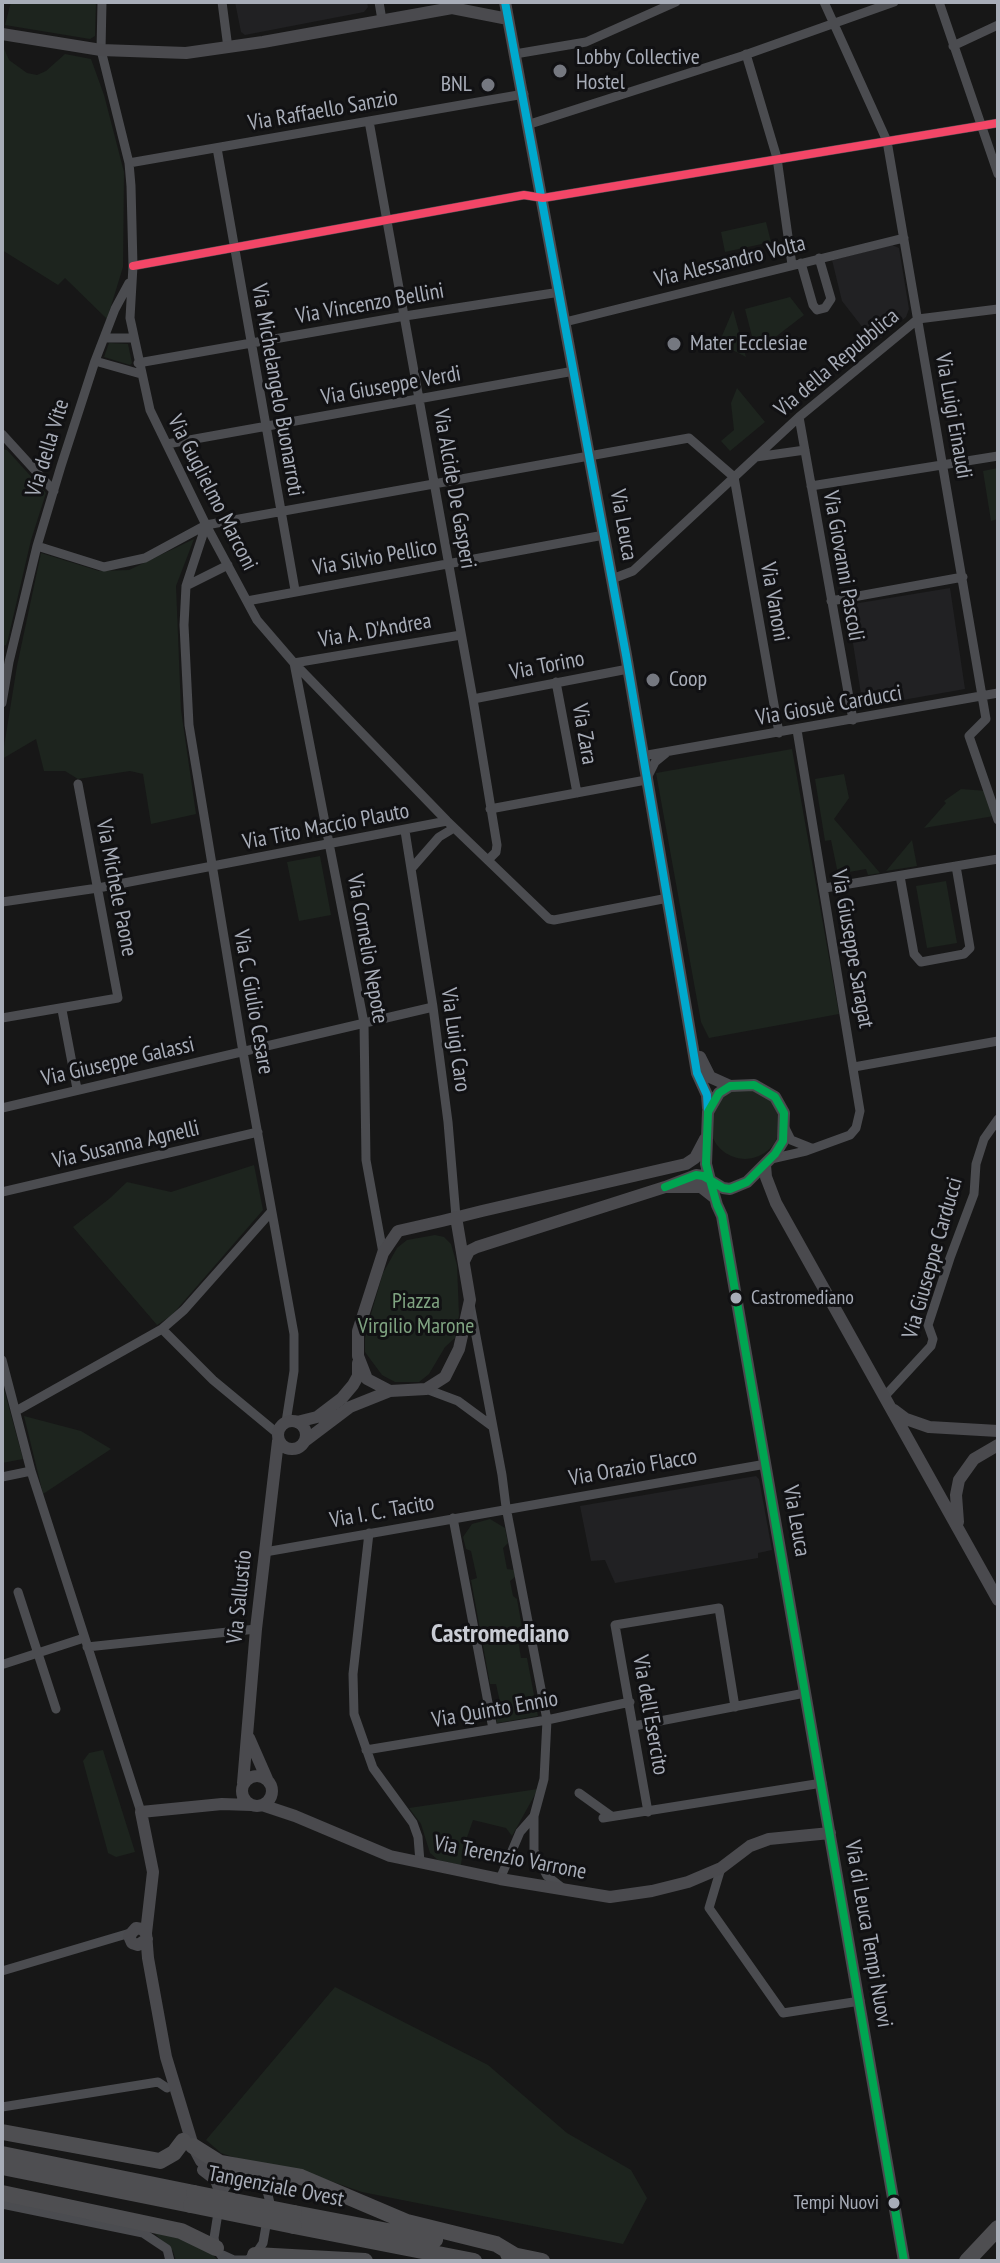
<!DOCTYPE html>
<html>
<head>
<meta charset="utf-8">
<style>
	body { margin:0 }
	#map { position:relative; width:1000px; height:2263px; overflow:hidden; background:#171717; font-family:"PT Sans Narrow",sans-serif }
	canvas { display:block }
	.frame { position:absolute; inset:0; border:4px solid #a8adb8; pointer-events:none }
</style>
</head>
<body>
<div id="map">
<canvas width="1000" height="2263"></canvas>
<div class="frame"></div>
</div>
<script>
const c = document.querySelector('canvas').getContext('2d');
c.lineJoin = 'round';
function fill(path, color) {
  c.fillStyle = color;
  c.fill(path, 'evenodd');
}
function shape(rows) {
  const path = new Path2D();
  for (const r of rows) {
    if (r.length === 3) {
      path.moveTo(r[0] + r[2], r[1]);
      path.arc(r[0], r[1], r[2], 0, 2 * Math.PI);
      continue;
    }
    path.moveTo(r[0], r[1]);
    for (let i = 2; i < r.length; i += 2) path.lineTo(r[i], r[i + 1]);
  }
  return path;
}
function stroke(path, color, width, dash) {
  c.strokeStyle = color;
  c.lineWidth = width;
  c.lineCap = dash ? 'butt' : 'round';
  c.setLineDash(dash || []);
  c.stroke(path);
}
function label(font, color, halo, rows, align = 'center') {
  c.font = font + ' "PT Sans Narrow",sans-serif';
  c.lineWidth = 6;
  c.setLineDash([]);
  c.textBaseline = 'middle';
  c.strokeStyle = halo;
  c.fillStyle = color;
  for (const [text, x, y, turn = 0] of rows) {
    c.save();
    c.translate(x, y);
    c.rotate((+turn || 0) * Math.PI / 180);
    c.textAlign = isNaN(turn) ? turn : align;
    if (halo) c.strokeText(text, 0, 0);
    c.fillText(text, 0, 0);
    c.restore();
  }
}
fill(shape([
	[235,2,367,2,368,7,364,12,245,35,241,32],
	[892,245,899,248,909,309,906,317,881,338,870,337,842,301,832,260],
	[950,588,965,689,863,707,847,605],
	[756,1476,759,1479,772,1550,758,1553,758,1558,615,1583,605,1560,591,1561,580,1506]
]), '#212123');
fill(shape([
	[11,2,96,2,95,36,90,39,5,25],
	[2,44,9,60,27,73,37,75,46,71,65,54,91,59,104,95,124,172,123,267,107,319,65,278,58,285,2,250],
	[766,222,771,242,725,252,721,232],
	[790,297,804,315,756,352,745,309],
	[733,310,746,357,719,343],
	[109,343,128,344,132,363,130,365,104,357],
	[737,388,765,422,730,451,721,441,734,430,731,403],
	[2,449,7,450,46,493,31,540,8,639,6,645,3,646],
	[998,468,998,519,991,521,983,471],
	[194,539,176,586,181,710,196,814,151,824,143,774,130,771,78,779,65,771,44,771,36,739,2,759,17,666,41,553,99,571,129,570],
	[792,749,839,1014,709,1038,701,1022,656,773],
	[844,774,849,798,834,819,880,873,868,875,866,869,838,874,831,840,825,841,815,779],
	[961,789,987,791,994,816,924,828,946,803,944,801],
	[912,840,917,866,886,871],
	[320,856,331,915,299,921,287,862],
	[946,881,957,943,927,948,916,886],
	[745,1124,35],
	[254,1165,263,1210,172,1315,157,1325,73,1227,109,1199,127,1182,171,1192],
	[435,1235,444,1237,451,1244,457,1265,459,1315,455,1338,445,1347,429,1374,419,1382,395,1382,382,1375,365,1352,365,1338,371,1314,383,1273,397,1248,407,1240],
	[2,1382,23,1459,2,1463],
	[24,1416,81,1431,111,1449,43,1494],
	[490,1519,505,1528,508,1543,503,1548,507,1569,514,1570,515,1577,510,1581,513,1596,517,1599,523,1633,517,1634,521,1658,527,1658,538,1716,497,1723,494,1704,500,1702,496,1684,490,1684,471,1580,477,1578,471,1551,466,1549,463,1537,472,1524],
	[103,1750,135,1852,116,1857,108,1853,107,1849,83,1761,89,1753],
	[538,1789,512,1836,506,1828,473,1820,463,1849,461,1865,438,1860,430,1853,421,1824,409,1808],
	[335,1987,488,2065,567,2133,631,2170,647,2198,623,2244,362,2192,304,2172,242,2160,221,2153,206,2140],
	[150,2229,174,2233,208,2250,219,2261,176,2261,173,2251]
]), '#1d241e');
stroke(shape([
	[102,2,101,50,129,163,131,186,133,266,130,318,150,410,206,525,257,620,294,663,447,821,549,919,554,920,668,898],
	[222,2,228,48],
	[379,2,382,20],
	[824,2,887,141,986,719,969,736,998,820],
	[939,2,998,174],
	[953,46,998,25],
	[515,54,586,42,676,2],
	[746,54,777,158,792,265],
	[369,121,473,699,497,845,496,852,488,860],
	[530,124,742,56,894,2],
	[217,148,295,590],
	[129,163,524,94],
	[801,263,813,305,817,310,825,308,831,299,819,258],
	[133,266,524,195,543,198,998,123],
	[565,322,904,238],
	[105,338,134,338],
	[95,361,141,374],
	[138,363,405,316,560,292],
	[799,417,853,720],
	[2,434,54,491],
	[167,444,574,371],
	[756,457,805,450],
	[811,486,998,456],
	[206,525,186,586,184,625,189,725,243,1052,294,1334,294,1371,286,1422],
	[37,546,104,567,145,558,206,525,689,438,734,477,779,733],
	[612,579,633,571,799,417,918,319,998,309],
	[186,586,228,565],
	[247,601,604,535],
	[831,601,963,577],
	[556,682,577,793],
	[473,699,628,669],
	[2,703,9,662,37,546,61,466,95,361,115,309,129,283],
	[642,756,998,693],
	[490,809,646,780,655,762,666,753],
	[405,831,433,1007,448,1122,456,1217],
	[411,869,439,837,454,828],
	[900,876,914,954,921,962,964,954,970,948,956,866],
	[825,888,998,859],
	[2,902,98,888,447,821],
	[62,1010,77,1089],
	[2,1018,118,998,78,784],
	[854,1067,998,1041],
	[2,1108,433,1007],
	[784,1126,791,1140,811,1148],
	[771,1159,806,1151,850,1135,856,1128,860,1111,797,730],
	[2,1192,258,1132],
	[383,1253,366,1160,364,1023,294,663,461,635],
	[470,1304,502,1475,506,1507,547,1720,544,1779,534,1816,534,1851,547,1876,564,1889],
	[162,1329,213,1380,277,1433],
	[2,1360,31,1471,141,1812],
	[426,1389,458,1401,492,1426],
	[884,1397,931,1346,933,1339,928,1325,950,1258,974,1194,976,1164,984,1139,998,1119],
	[16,1411,162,1329,184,1310,271,1212],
	[2,1477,31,1471],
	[453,1518,493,1729],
	[369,1533,353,1674,354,1714,373,1768,413,1823,418,1837,420,1862],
	[265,1552,766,1464],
	[18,1592,56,1709],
	[87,1647,256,1629],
	[4,1664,84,1638],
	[634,1726,805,1693],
	[366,1750,547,1720,630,1702],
	[579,1793,611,1816],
	[648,1812,615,1625,719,1608,735,1707],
	[603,1818,822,1783],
	[721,1868,709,1908,783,2013,860,2001],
	[500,1879,520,1832,534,1816],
	[2,1971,130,1933],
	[2,2107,158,2082,167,2088],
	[2,2204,143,2233,167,2249,170,2261],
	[223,2255,234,2260,247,2260,255,2255,263,2243,270,2203,266,2187,260,2181,239,2177,228,2184,221,2194,214,2238,216,2248,225,2261]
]), '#4b4c50', 9);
stroke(shape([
	[505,2,626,655,697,1073,707,1095,708,1108],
	[2,34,101,50,186,53,263,42,452,8,508,19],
	[700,1057,710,1077,730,1086],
	[765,1165,766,1177,776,1203,998,1600],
	[665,1187,696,1175,703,1176,710,1180,723,1188,730,1189,747,1182,775,1154,783,1141,784,1113,775,1097,754,1085,730,1086,719,1093,708,1112,706,1164,710,1180,717,1205,722,1216,904,2261],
	[456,1217,470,1300,459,1349,445,1377,426,1389,390,1391,367,1379,358,1356,358,1331,383,1253,398,1231,442,1221,482,1211,664,1169,686,1164,695,1158,705,1139],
	[464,1261,469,1251,477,1247,665,1187,701,1187,715,1198],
	[894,1410,906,1419,929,1427,998,1431],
	[292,1435,14],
	[297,1422,317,1417,342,1398,353,1385,358,1376,358,1363],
	[305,1441,350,1407,390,1391],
	[958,1522,956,1495,959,1480,974,1459,998,1445],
	[249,1738,267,1779],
	[257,1791,15],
	[243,1783,256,1629,278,1441],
	[262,1805,295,1816,390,1856,500,1879,610,1897,652,1891,688,1882,721,1868,750,1846,769,1839,830,1833],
	[146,1933,142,1929,136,1928,129,1936,132,1943,138,1945,147,1939],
	[203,2170,216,2180,221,2194],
	[239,2177,216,2171,201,2161,193,2146,166,2057,148,1958,146,1933,153,1872,141,1812,222,1804,251,1805]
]), '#4a4a4e', 12);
stroke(shape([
	[2,2132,160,2161,174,2153,183,2141],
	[193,2146,220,2163,301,2177,407,2222,496,2244,516,2256],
	[2,2154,194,2193],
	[2,2167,191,2205],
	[2,2193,181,2231,216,2248],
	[294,2213,435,2240],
	[294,2226,474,2261],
	[508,2254,542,2261],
	[255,2255,365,2261],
	[967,2261,998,2228]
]), '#4e4e51', 16);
stroke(shape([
	[194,2193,294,2213],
	[191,2205,294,2226]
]), '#4e4e51', 16);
stroke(shape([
	[505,2,626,655,697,1073,707,1095,708,1112]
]), '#00a9ce', 8);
stroke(shape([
	[665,1187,696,1175,703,1176,710,1180,723,1188,730,1189,747,1182,775,1154,783,1141,784,1113,775,1097,754,1085,730,1086,719,1093,708,1112,706,1164,710,1180,717,1205,722,1216,904,2261]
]), '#00a651', 8);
stroke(shape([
	[133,266,524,195,543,198,998,123]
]), '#f34667', 8);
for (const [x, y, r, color] of [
	[560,71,8,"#757880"],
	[488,85,8,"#757880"],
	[674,344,8,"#757880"],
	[653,680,8,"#757880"],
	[736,1298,7,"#a8adb8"],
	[894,2203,7,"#a8adb8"]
]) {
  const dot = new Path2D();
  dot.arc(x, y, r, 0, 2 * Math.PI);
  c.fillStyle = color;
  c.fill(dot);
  stroke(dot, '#111113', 3);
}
label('20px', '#a8adb8', '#111113', [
	["Castromediano",751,1298],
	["Tempi Nuovi",879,2203,"right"]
], 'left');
label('22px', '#a8adb8', '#111113', [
	["Lobby Collective",576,58],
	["Hostel",576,83],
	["BNL",472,85,"right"],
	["Mater Ecclesiae",690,344],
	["Coop",669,680]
], 'left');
label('22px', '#a8adb8', '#111113', [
	["Via Raffaello Sanzio",323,111,-10],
	["Via Alessandro Volta",730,262,-14],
	["Via Vincenzo Bellini",370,304,-10],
	["Via della Repubblica",837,363,-40],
	["Via Giuseppe Verdi",391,386,-10],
	["Via Michelangelo Buonarroti",277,390,80],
	["Via Luigi Einaudi",953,416,80],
	["Via della Vite",48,448,-73],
	["Via Alcide De Gasperi",454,489,80],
	["Via Guglielmo Marconi",212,493,63],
	["Via Leuca",623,525,80],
	["Via Silvio Pellico",375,558,-10],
	["Via Giovanni Pascoli",843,566,80],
	["Via Vanoni",774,602,80],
	["Via A. D'Andrea",375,631,-10],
	["Via Torino",547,666,-11],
	["Via Giosuè Carducci",829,706,-10],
	["Via Zara",584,734,80],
	["Via Tito Maccio Plauto",326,827,-11],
	["Via Michele Paone",116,888,79],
	["Via Cornelio Nepote",367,949,80],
	["Via Giuseppe Saragat",852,949,80],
	["Via C. Giulio Cesare",253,1002,80],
	["Via Luigi Caro",455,1040,82],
	["Via Giuseppe Galassi",118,1062,-13],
	["Via Susanna Agnelli",126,1145,-13],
	["Via Giuseppe Carducci",933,1258,-74],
	["Via Orazio Flacco",633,1468,-10],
	["Via I. C. Tacito",382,1512,-10],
	["Via Leuca",796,1521,80],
	["Via Sallustio",240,1597,-84],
	["Via Quinto Ennio",495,1710,-10],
	["Via dell'Esercito",650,1715,80],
	["Via Terenzio Varrone",510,1858,11],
	["Via di Leuca Tempi Nuovi",868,1934,80],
	["Tangenziale Ovest",276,2187,11]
]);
label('22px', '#7fa381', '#111113', [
	["Piazza",416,1302],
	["Virgilio Marone",416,1327]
]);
label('bold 26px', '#c9ccd4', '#111113', [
	["Castromediano",500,1635]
]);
</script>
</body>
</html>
